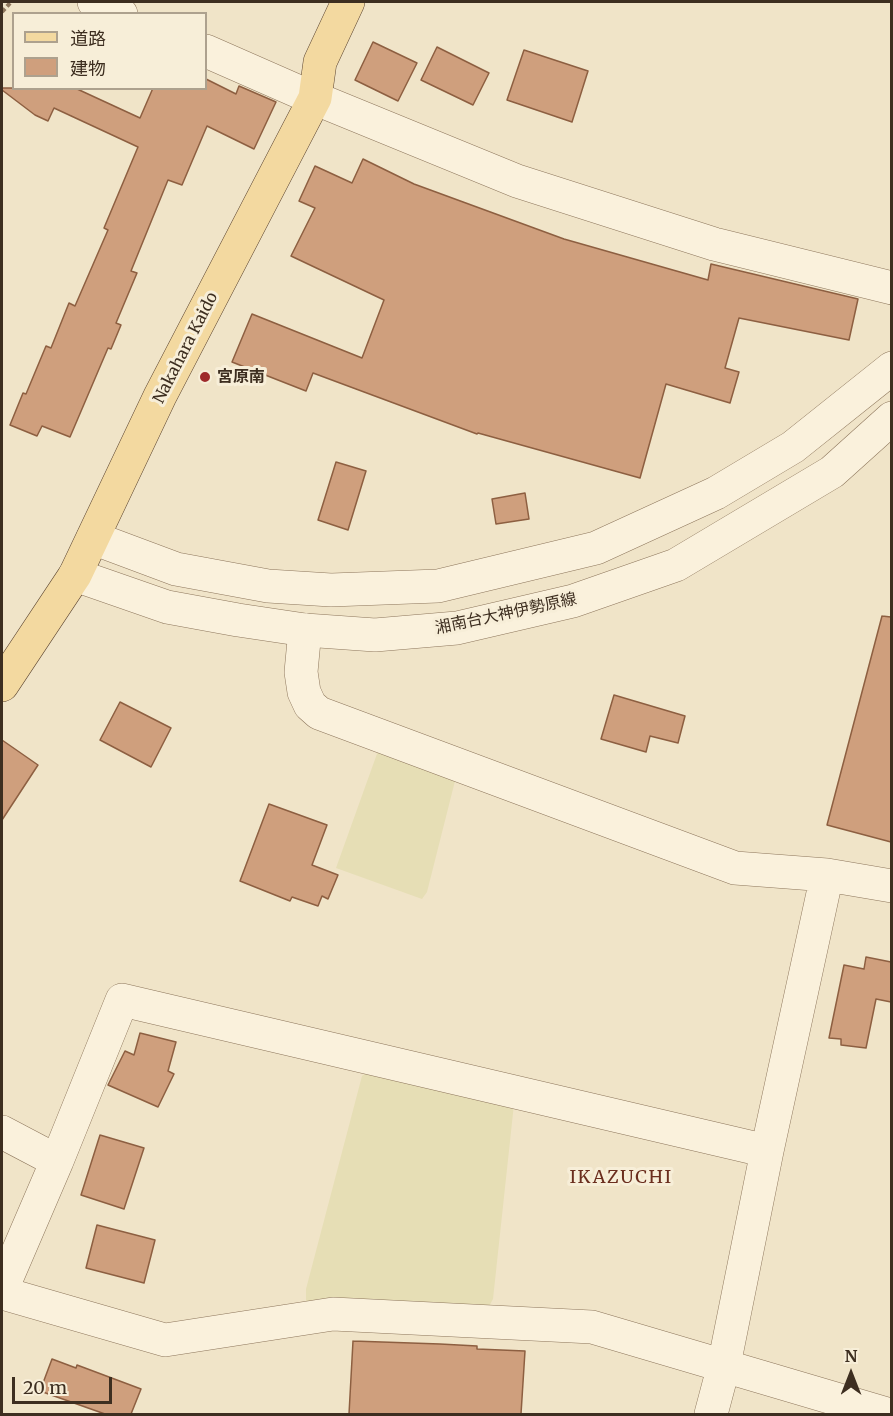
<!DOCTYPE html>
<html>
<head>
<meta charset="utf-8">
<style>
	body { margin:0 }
	#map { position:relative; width:893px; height:1416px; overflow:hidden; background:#f0e4c8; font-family:Merriweather,"Noto Sans JP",serif }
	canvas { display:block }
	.frame { position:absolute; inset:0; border:3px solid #3d2e20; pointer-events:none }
	.legend { position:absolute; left:12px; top:12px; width:195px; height:78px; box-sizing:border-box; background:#f7eed8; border:2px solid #ada18e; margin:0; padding:8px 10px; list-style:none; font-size:18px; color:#3d2e20 }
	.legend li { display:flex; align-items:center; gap:12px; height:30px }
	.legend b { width:30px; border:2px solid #ada18e }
	.north { position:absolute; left:821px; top:1344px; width:60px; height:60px; -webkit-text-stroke:4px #f7eed8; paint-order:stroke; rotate:0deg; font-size:16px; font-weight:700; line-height:24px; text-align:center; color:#3d2e20 }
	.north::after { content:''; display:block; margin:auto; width:21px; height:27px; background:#3d2e20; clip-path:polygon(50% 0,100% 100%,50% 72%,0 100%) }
	.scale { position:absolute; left:12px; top:1377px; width:100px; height:27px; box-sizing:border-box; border:3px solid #3d2e20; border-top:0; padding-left:8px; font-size:18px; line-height:21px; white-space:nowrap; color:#3d2e20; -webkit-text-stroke:4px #f7eed8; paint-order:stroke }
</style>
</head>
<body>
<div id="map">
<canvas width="893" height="1416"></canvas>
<div class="frame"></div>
<ul class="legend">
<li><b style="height:8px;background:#f3d9a0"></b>道路</li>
<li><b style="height:16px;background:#cf9f7d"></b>建物</li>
</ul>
<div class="north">N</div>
<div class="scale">20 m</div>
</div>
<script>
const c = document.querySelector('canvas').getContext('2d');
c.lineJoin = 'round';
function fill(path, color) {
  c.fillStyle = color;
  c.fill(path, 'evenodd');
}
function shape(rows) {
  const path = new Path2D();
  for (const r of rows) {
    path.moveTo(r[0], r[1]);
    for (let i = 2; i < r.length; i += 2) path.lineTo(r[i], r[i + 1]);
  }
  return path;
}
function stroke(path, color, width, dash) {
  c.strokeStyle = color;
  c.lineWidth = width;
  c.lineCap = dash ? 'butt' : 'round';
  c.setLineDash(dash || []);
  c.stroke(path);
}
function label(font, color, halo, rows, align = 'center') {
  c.font = font + ' Merriweather,"Noto Sans JP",serif';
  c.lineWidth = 6;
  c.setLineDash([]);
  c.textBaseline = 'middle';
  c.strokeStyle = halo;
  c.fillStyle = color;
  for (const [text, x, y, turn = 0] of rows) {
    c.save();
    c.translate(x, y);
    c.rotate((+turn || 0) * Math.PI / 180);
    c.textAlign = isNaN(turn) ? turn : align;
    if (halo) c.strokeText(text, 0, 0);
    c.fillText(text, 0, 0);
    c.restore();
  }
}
fill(shape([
	[378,751,456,777,427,892,422,899,336,868],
	[367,1072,514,1104,493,1299,487,1310,306,1307,306,1289,362,1076]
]), '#e6deb5');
const building = shape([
	[373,42,417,63,398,101,355,80,373,42],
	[437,47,489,73,473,105,421,80,437,47],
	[524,50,588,71,572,122,507,100,524,50],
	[206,79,236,94,239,86,276,102,254,149,207,126,182,185,168,180,131,271,137,273,116,323,121,325,111,349,108,348,70,437,42,426,37,436,10,425,23,393,26,394,46,346,51,348,69,303,75,306,108,230,104,228,138,147,54,108,48,121,35,115,2,90,2,88,75,88,140,118,153,88,206,88,206,79],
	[363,159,414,184,564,239,708,280,711,264,858,299,849,340,739,318,725,368,739,372,730,403,666,384,640,478,478,433,477,434,313,373,306,391,232,362,252,314,362,358,384,300,291,256,315,208,299,201,315,166,352,183,363,159],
	[336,462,366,471,348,530,318,520,336,462],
	[525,493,529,519,496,524,492,499,525,493],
	[882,616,891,617,891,842,827,825,882,616],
	[614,695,685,716,678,743,650,736,646,752,601,739,614,695],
	[120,702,171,728,151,767,100,740,120,702],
	[2,740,38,765,2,820,2,740],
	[269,804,327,825,312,865,338,875,328,899,322,896,318,906,292,897,290,901,240,881,269,804],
	[866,957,891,962,891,1002,876,999,866,1048,841,1045,841,1039,829,1038,844,965,864,969,866,957],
	[140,1033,176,1042,168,1071,174,1074,158,1107,108,1085,125,1051,134,1055,140,1033],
	[100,1135,144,1148,124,1209,81,1195,100,1135],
	[97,1225,155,1240,144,1283,86,1268,97,1225],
	[353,1341,440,1344,477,1346,477,1349,525,1351,521,1414,349,1414,353,1341],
	[52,1359,76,1368,77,1365,141,1389,131,1414,105,1414,40,1391,52,1359]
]);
fill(building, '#cf9f7d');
stroke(building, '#8d5f41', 1.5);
const minor = shape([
	[94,2,121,14],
	[206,51,297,91,517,181,714,244,892,288],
	[305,630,301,672,304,692,310,705,319,713,735,868,827,875,892,886],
	[2,1132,57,1161],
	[2,1289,57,1161,122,1000,767,1151],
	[2,1293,165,1340,333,1314,592,1327,887,1414],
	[711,1414,724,1365,767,1151,827,875]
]);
const tertiary = shape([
	[93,538,176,569,268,586,331,590,438,586,596,548,716,493,793,447,892,368],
	[75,575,167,607,238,620,305,630,375,635,457,628,573,601,676,565,832,472,892,418]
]);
const primary = shape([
	[2,685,75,575,160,396,315,98,320,62,348,2]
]);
stroke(minor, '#8d765c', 34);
stroke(tertiary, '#8d765c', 34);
stroke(primary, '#5b4430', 34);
stroke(shape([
	[2,12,11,2]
]), '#8d765c', 4, [4.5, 3]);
stroke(minor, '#faf1dc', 33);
stroke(tertiary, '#faf1dc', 33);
stroke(primary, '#f3d9a0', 33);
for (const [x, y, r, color] of [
	[205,377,6,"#9e2a2b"]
]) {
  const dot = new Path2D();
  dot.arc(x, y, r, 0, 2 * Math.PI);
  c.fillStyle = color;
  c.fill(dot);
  stroke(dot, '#f7eed8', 2);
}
label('16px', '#3d2e20', '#f7eed8', [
	["Nakahara Kaido",186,348,-63],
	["湘南台大神伊勢原線",506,614,-12]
]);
label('bold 16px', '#3d2e20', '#f7eed8', [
	["宮原南",217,377]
], 'left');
c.letterSpacing = '1.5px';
label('18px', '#6b2e1e', '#f7eed8', [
	["IKAZUCHI",621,1178]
]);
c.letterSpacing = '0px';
</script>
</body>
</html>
